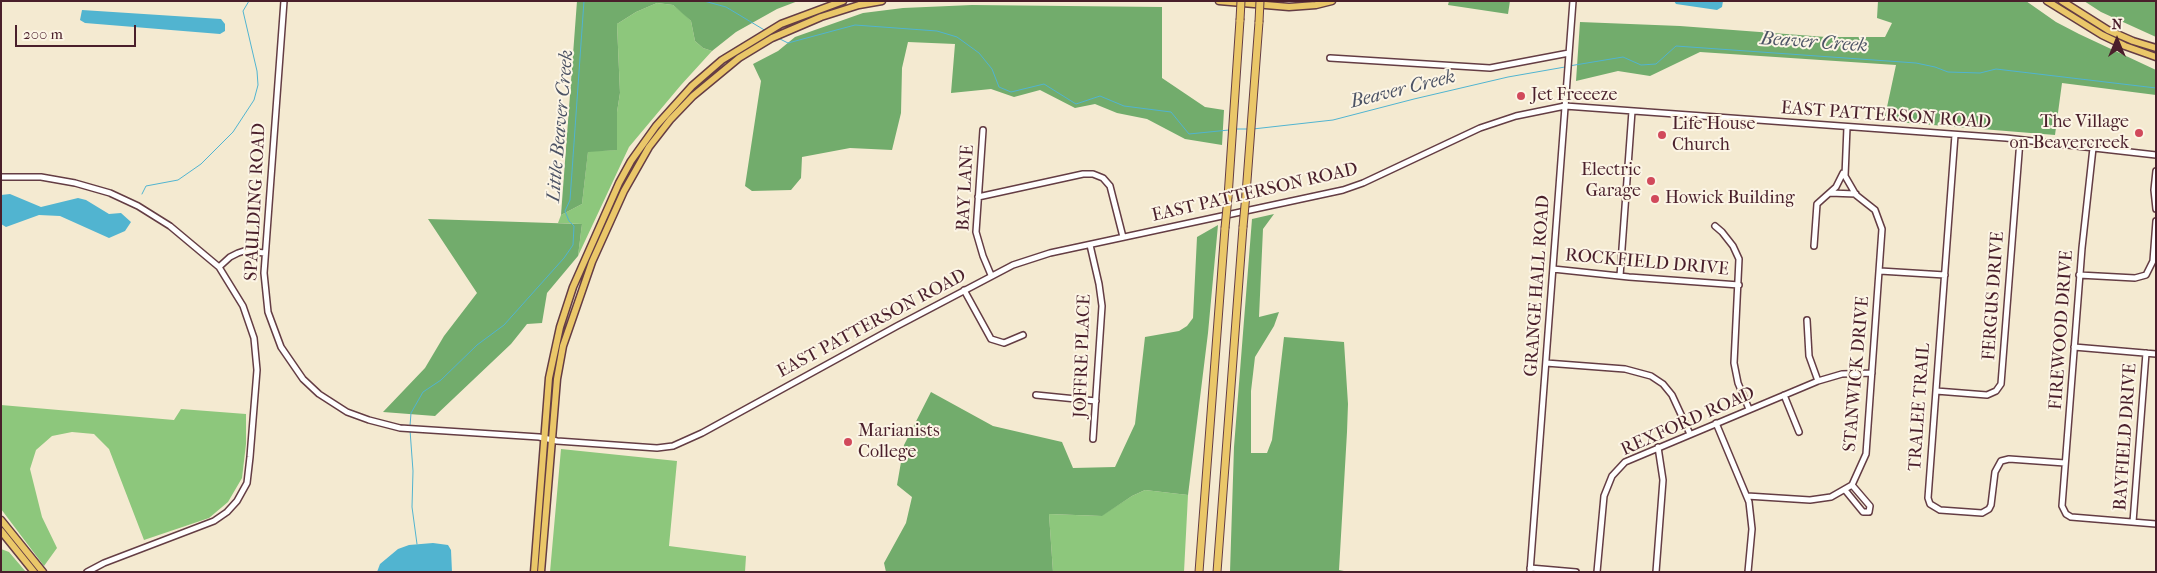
<!DOCTYPE html>
<html>
<head>
<meta charset="utf-8">
<style>
	body { margin:0 }
	#map { position:relative; width:2157px; height:573px; overflow:hidden; background:#f4ead1; font-family:"IM FELL French Canon",serif }
	canvas { display:block }
	.frame { position:absolute; inset:0; border:2px solid #4a1f2b; pointer-events:none }
	.north { position:absolute; left:2092px; top:15px; width:50px; height:50px; -webkit-text-stroke:4px #fcf5e5; paint-order:stroke; rotate:0deg; font-size:14px; font-weight:700; line-height:20px; text-align:center; color:#4a1f2b }
	.north::after { content:''; display:block; margin:auto; width:18px; height:22px; background:#4a1f2b; clip-path:polygon(50% 0,100% 100%,50% 72%,0 100%) }
	.scale { position:absolute; left:15px; top:25px; width:121px; height:22px; box-sizing:border-box; border:2px solid #4a1f2b; border-top:0; padding-left:6px; font-size:15px; line-height:18px; white-space:nowrap; color:#4a1f2b; -webkit-text-stroke:4px #fcf5e5; paint-order:stroke }
</style>
</head>
<body>
<div id="map">
<canvas width="2157" height="573"></canvas>
<div class="frame"></div>
<div class="north">N</div>
<div class="scale">200 m</div>
</div>
<script>
const c = document.querySelector('canvas').getContext('2d');
c.lineJoin = 'round';
function fill(path, color) {
  c.fillStyle = color;
  c.fill(path, 'evenodd');
}
function shape(rows) {
  const path = new Path2D();
  for (const r of rows) {
    path.moveTo(r[0], r[1]);
    for (let i = 2; i < r.length; i += 2) path.lineTo(r[i], r[i + 1]);
  }
  return path;
}
function stroke(path, color, width, dash) {
  c.strokeStyle = color;
  c.lineWidth = width;
  c.lineCap = dash ? 'butt' : 'round';
  c.setLineDash(dash || []);
  c.stroke(path);
}
function label(font, color, halo, rows, align = 'center') {
  c.font = font + ' "IM FELL French Canon",serif';
  c.lineWidth = 4;
  c.setLineDash([]);
  c.textBaseline = 'middle';
  c.strokeStyle = halo;
  c.fillStyle = color;
  for (const [text, x, y, turn = 0] of rows) {
    c.save();
    c.translate(x, y);
    c.rotate((+turn || 0) * Math.PI / 180);
    c.textAlign = isNaN(turn) ? turn : align;
    if (halo) c.strokeText(text, 0, 0);
    c.fillText(text, 0, 0);
    c.restore();
  }
}
fill(shape([
	[657,3,673,5,683,13,691,21,695,41,703,48,712,51,681,85,629,147,578,256,582,224,558,223,561,215,582,204,588,151,617,150,617,112,620,93,617,24,636,12],
	[1,405,174,420,181,409,246,414,246,444,242,478,228,502,209,518,144,540,109,449,94,434,72,432,52,436,36,450,30,469,42,517,57,548,44,566,1,509],
	[561,449,677,461,669,546,746,556,745,572,550,572],
	[1145,490,1188,495,1184,572,1053,572,1049,514,1101,516,1132,496],
	[1,549,9,552,26,572,1,572]
]), '#8dc77c');
fill(shape([
	[577,1,798,1,777,9,736,32,712,51,703,48,695,41,691,21,673,5,657,3,636,12,617,24,620,93,617,112,617,150,588,152,582,204,561,215],
	[1449,1,1510,1,1508,14,1448,5],
	[1878,1,2026,1,2056,22,2079,34,2156,70,2156,95,2062,83,2055,135,1884,121,1896,65,1700,52,1650,76,1618,71,1576,81,1580,22,1680,26,1826,37,1885,37,1892,23,1877,18],
	[2084,1,2156,1,2156,37,2101,12],
	[972,5,1162,7,1162,78,1205,107,1224,110,1222,145,1185,139,1147,119,1117,113,1095,104,1075,108,1040,90,1014,97,991,89,951,93,955,44,908,42,902,68,901,113,892,150,850,148,802,157,801,178,791,190,752,191,745,186,761,81,753,64,778,51,795,37,863,13,903,8],
	[1274,214,1263,229,1259,317,1279,312,1274,326,1255,357,1251,391,1251,453,1267,453,1272,440,1284,337,1344,342,1348,404,1347,432,1339,570,1349,572,1230,572,1234,447,1252,219],
	[428,219,582,224,578,256,547,293,542,323,527,324,511,344,435,416,383,412,425,368,444,336,477,293],
	[1218,225,1208,333,1188,495,1145,490,1132,496,1102,516,1049,514,1053,572,886,572,884,563,906,523,912,497,897,485,904,445,931,392,993,426,1062,442,1073,468,1115,467,1135,424,1145,337,1179,331,1187,326,1193,318,1197,237]
]), '#72ac6c');
fill(shape([
	[1674,1,1723,1,1722,7,1717,10,1676,4],
	[82,10,221,19,225,24,225,31,220,34,85,23,80,20],
	[10,194,41,207,78,198,86,200,109,214,121,213,131,222,125,231,109,238,60,216,39,215,6,227,1,224,1,195],
	[433,543,448,545,451,550,452,572,377,572,380,564,398,549,409,545]
]), '#51b4d0');
stroke(shape([
	[704,1,726,7,766,31],
	[778,38,788,43,855,25,937,31,957,37,979,53,992,69,999,87,1011,92,1044,84,1076,104,1100,96,1124,106,1171,112,1189,134,1229,130],
	[1569,66,1623,57,1641,65,1656,64,1676,46,1916,63,1935,67,1948,72,1980,73,1996,69,2156,88],
	[1236,129,1249,129],
	[1253,129,1333,120,1414,99,1508,77,1565,67],
	[142,194,146,186,178,180,201,164,233,132,254,100,258,85,257,71,243,11,249,1],
	[410,426,411,413,423,392,441,380,477,345,504,325,564,258,573,245,574,226,569,221,565,211,570,200,584,1],
	[410,430,413,471,412,507,417,544]
]), '#51b4d0', 1);
const minor = shape([
	[284,1,264,273,268,312,281,347,303,379,319,394,347,412,369,420,400,428,539,437,557,441,657,448,673,446,702,433,897,326,1013,265,1050,253,1343,190,1363,183,1480,128,1516,116,1565,106,2006,138,2156,155],
	[1330,58,1490,68,1569,53],
	[983,130,976,232,983,256,991,275],
	[1955,135,1928,498,1930,504,1940,510,1982,513,1989,509,1991,505,1995,472,2001,461,2009,459,2065,463],
	[2093,148,2082,248,2062,506,2066,514,2071,517,2156,524],
	[2156,171,2154,190,2156,209],
	[1,177,41,177,75,183,110,193,138,206,170,226,219,267,243,306,254,338,257,370,250,457,247,483,237,501,227,512,214,521,104,563,87,572],
	[1830,193,1856,194],
	[978,197,1083,174,1093,174,1103,178,1110,186,1123,237],
	[1715,226,1722,232,1733,246,1739,259,1734,363,1738,383,1749,409],
	[1090,245,1099,284,1102,306,1093,439],
	[1814,246,1817,204,1836,187,1843,173],
	[219,267,230,257,238,253,244,251,265,253],
	[1553,269,1629,277,1739,285],
	[1880,271,1945,275],
	[2079,275,2135,278,2146,275,2153,261,2156,221],
	[1620,276,1632,111],
	[964,290,991,339,1004,343,1023,335],
	[1807,320,1809,356,1818,381],
	[2074,347,2156,354],
	[1546,363,1625,369,1651,376,1663,384,1672,395,1690,434],
	[1936,391,1987,395,1996,391,2001,384,2020,140],
	[1036,395,1096,401],
	[1784,395,1799,432],
	[1716,423,1749,502,1752,529,1748,572],
	[1845,490,1863,512,1869,512,1870,506,1852,485],
	[1747,496,1810,500,1831,497,1852,485,1866,454,1882,229,1875,210,1856,195,1845,176,1847,127],
	[2133,522,2146,353],
	[1530,568,1576,572],
	[1530,572,1573,1],
	[1597,572,1604,496,1612,476,1625,462,1818,381,1842,374,1872,373],
	[1656,572,1663,480,1658,447]
]);
const major = shape([
	[1219,1,1289,7,1316,5,1332,1],
	[2047,1,2102,35,2125,46,2156,57],
	[2062,1,2108,30,2133,41,2156,48],
	[1,520,43,572],
	[1,531,34,572],
	[534,572,549,378,560,327,573,287,619,183,631,161,656,126,692,86,722,60,781,24,843,1],
	[541,572,557,379,563,346,592,262,624,191,649,147,670,120,693,96,739,58,772,38,821,17,859,5,882,1]
]);
const highway = shape([
	[1246,194,1259,22],
	[1228,197,1240,20],
	[1199,572,1225,228],
	[1217,572,1243,227]
]);
stroke(minor, '#643d44', 8);
stroke(major, '#643d44', 9);
stroke(highway, '#643d44', 9);
stroke(minor, '#fff', 5);
stroke(major, '#eac769', 6);
stroke(highway, '#eac769', 7);
const highwayBridge = shape([
	[1240,20,1241,1],
	[1259,22,1260,1],
	[1243,227,1246,194],
	[1225,228,1228,197]
]);
stroke(highwayBridge, '#643d44', 9, []);
stroke(highwayBridge, '#eac769', 7);
for (const [x, y, r, color] of [
	[1521,96,5,"#d1495b"],
	[2139,133,5,"#d1495b"],
	[1662,135,5,"#d1495b"],
	[1651,181,5,"#d1495b"],
	[1655,199,5,"#d1495b"],
	[848,442,5,"#d1495b"]
]) {
  const dot = new Path2D();
  dot.arc(x, y, r, 0, 2 * Math.PI);
  c.fillStyle = color;
  c.fill(dot);
  stroke(dot, '#fcf5e5', 2);
}
label('18px', '#4a1f2b', '#fcf5e5', [
	["Jet Freeeze",1531,96],
	["The Village",2129,123,"right"],
	["on Beavercreek",2129,144,"right"],
	["Life House",1672,125],
	["Church",1672,146],
	["Electric",1641,171,"right"],
	["Garage",1641,192,"right"],
	["Howick Building",1665,199],
	["Marianists",858,432],
	["College",858,453]
], 'left');
label('18px', '#4a1f2b', '#fcf5e5', [
	["EAST PATTERSON ROAD",1886,116,4],
	["BAY LANE",966,188,-87],
	["EAST PATTERSON ROAD",1255,193,-13],
	["SPAULDING ROAD",256,202,-87],
	["ROCKFIELD DRIVE",1647,263,5],
	["GRANGE HALL ROAD",1538,286,-86],
	["FERGUS DRIVE",1994,296,-86],
	["EAST PATTERSON ROAD",872,324,-28],
	["FIREWOOD DRIVE",2062,330,-86],
	["JOFFRE PLACE",1083,356,-88],
	["STANWICK DRIVE",1857,374,-85],
	["TRALEE TRAIL",1920,407,-86],
	["REXFORD ROAD",1688,422,-24],
	["BAYFIELD DRIVE",2126,437,-86]
]);
label('italic 19px', '#4c5365', '#fcf5e5', [
	["Beaver Creek",1814,43,4],
	["Beaver Creek",1403,90,-14],
	["Little Beaver Creek",561,126,-85]
]);
</script>
</body>
</html>
